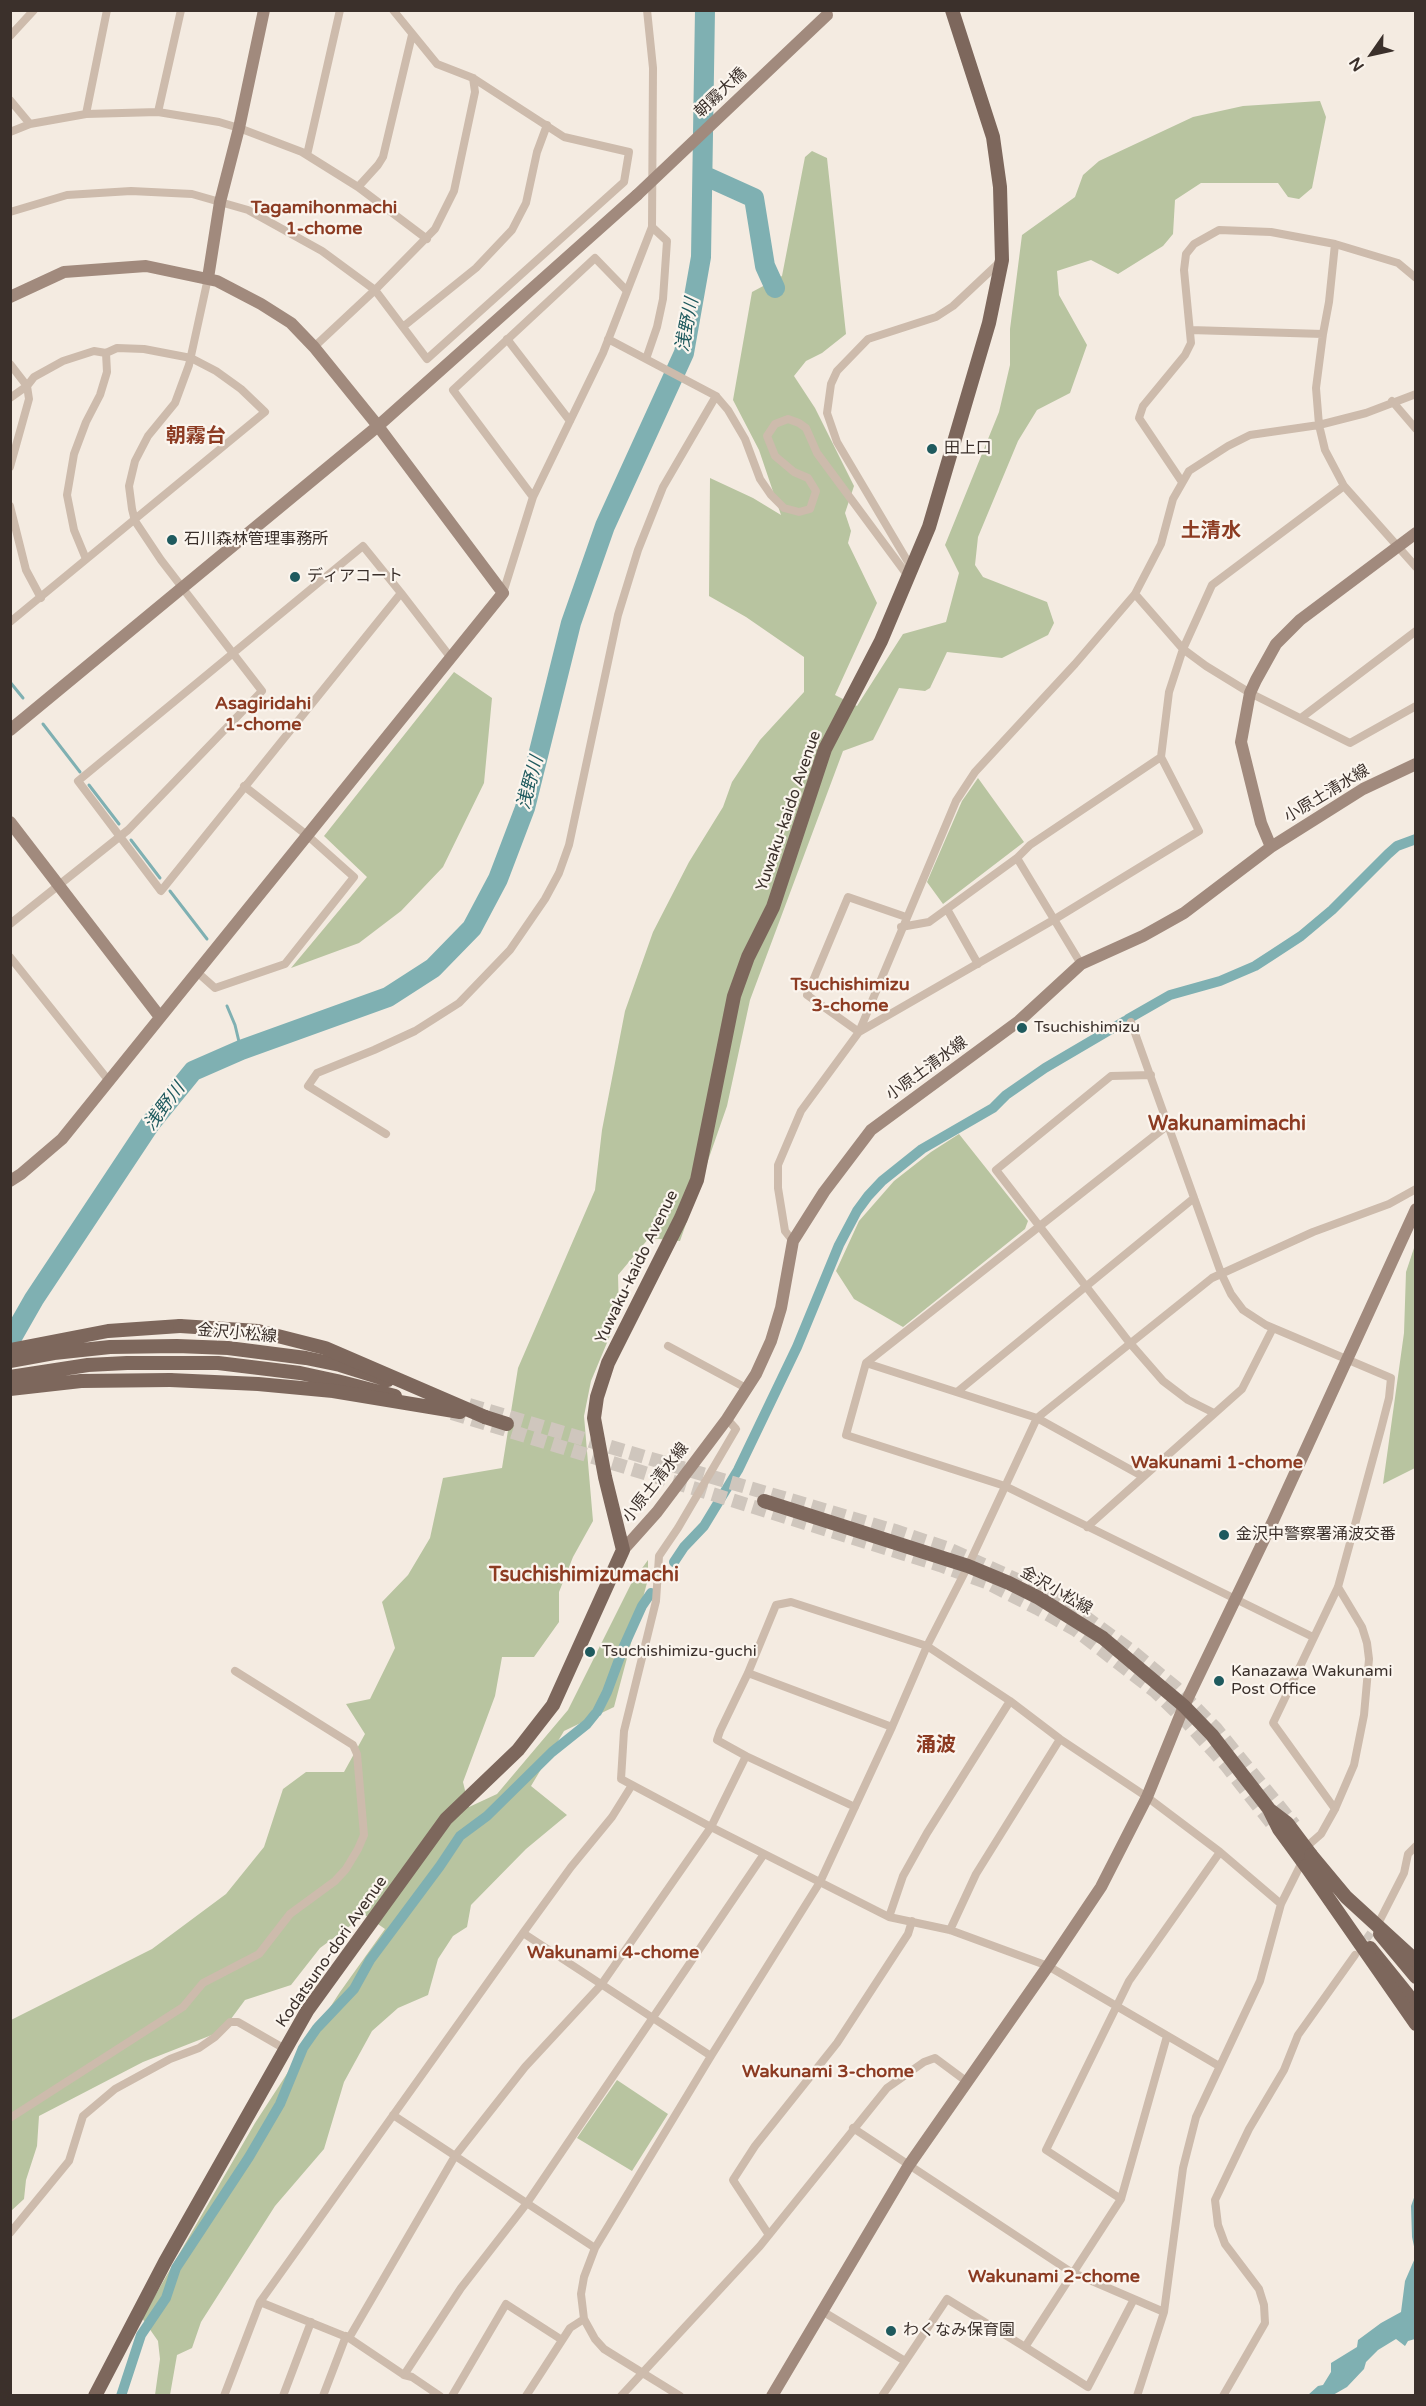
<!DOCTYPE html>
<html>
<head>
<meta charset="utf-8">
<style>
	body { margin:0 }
	#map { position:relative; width:1426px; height:2406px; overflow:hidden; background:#f4ebe1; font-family:"Varela Round",sans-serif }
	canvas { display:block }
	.frame { position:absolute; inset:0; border:12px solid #3b302b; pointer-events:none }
	.north { position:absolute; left:1342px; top:24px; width:60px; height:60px; -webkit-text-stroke:4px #fbf5ee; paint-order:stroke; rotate:236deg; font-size:16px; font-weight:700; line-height:24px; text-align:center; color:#3b302b }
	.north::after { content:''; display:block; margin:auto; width:21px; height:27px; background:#3b302b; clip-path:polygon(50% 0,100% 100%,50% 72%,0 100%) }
</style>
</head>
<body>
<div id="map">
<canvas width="1426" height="2406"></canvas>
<div class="frame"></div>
<div class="north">N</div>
</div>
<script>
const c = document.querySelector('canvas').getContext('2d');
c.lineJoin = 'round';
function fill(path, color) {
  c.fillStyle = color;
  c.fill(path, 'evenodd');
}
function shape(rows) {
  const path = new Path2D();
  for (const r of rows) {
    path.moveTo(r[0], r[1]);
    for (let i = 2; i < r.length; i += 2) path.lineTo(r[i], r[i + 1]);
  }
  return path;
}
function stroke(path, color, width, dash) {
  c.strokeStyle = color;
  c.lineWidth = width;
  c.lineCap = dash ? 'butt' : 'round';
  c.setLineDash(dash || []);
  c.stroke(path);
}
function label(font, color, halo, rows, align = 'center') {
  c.font = font + ' "Varela Round","Noto Sans JP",sans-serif';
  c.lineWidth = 4.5;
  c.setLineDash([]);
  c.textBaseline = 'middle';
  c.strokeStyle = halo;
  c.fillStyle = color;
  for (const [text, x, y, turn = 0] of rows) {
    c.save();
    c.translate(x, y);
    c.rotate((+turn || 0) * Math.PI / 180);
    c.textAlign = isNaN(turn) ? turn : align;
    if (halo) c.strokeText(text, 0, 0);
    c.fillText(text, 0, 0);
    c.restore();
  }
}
fill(shape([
	[1320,101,1326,117,1312,188,1299,199,1288,197,1278,183,1201,183,1175,200,1173,234,1163,246,1118,274,1091,260,1057,271,1059,295,1087,345,1070,393,1037,410,1018,441,978,537,975,565,983,577,1047,602,1054,623,1048,635,1002,658,947,652,930,688,925,691,899,688,873,740,843,751,750,1000,727,1106,680,1241,649,1238,618,1275,619,1314,591,1381,584,1416,593,1521,573,1557,559,1592,559,1622,534,1657,502,1657,495,1696,463,1782,469,1807,497,1794,568,1710,632,1582,648,1560,648,1579,614,1707,564,1731,531,1786,567,1815,526,1849,471,1905,467,1927,453,1936,438,1959,428,1995,398,2008,372,2031,344,2082,324,2149,275,2206,201,2322,192,2348,177,2355,170,2395,155,2395,160,2359,158,2341,142,2318,255,2123,340,1992,385,1929,365,1915,320,1948,291,1985,245,2000,222,2031,143,2062,39,2116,37,2146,26,2180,24,2199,11,2211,11,2020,152,1949,226,1894,264,1847,283,1789,306,1772,344,1772,365,1734,346,1704,370,1699,395,1648,382,1602,408,1575,430,1538,443,1478,502,1468,518,1368,595,1190,602,1130,625,1011,653,932,689,862,723,807,732,782,760,740,804,692,804,657,746,617,709,596,710,478,753,498,781,515,759,450,733,400,752,292,782,276,805,157,812,151,827,158,846,334,822,353,806,361,794,376,815,408,854,486,845,513,851,531,848,543,877,603,835,695,857,706,903,634,946,622,959,573,945,545,999,412,1010,365,1010,329,1022,235,1075,197,1083,175,1099,161,1193,117,1243,106],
	[454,672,492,698,484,783,443,867,401,911,359,943,291,968,367,877,324,836],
	[978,778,1024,842,943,904,927,882,962,801],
	[959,1134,1028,1221,1025,1229,903,1327,854,1299,836,1271,859,1221,894,1181,931,1152],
	[1415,1245,1415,1468,1383,1484,1404,1333,1406,1272],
	[617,2080,668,2114,632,2171,577,2138]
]), '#b8c4a0');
fill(shape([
	[1415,2195,1415,2251,1412,2237,1411,2206],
	[1415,2258,1415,2339,1408,2341,1405,2346,1396,2339,1378,2350,1366,2362,1364,2369,1347,2387,1333,2395,1308,2395,1318,2386,1323,2385,1331,2372,1331,2363,1357,2347,1358,2340,1381,2323,1401,2312,1405,2281]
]), '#7fb0b2');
stroke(shape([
	[10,682,23,698],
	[43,724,80,772],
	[89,785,119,824],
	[131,840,160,878],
	[170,891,207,939],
	[227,1006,235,1025,241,1050]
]), '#7fb0b2', 3);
stroke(shape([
	[1128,1019,1170,995,1220,981,1255,966,1272,955,1301,936,1332,910,1388,854,1397,846,1416,839],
	[674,1562,684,1547,704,1526,738,1470,797,1347,839,1245,857,1211,868,1196,882,1181,922,1149,993,1108,1006,1095,1045,1068,1125,1021],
	[597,1712,607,1692,624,1646,642,1606,651,1593],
	[318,2027,354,1989,370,1960,440,1866,460,1836,487,1816,552,1752,587,1724,595,1714],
	[121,2396,141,2335,166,2298,176,2268,249,2157,280,2104,303,2048,317,2028]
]), '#7fb0b2', 10);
stroke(shape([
	[703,175,754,198,765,266,775,288],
	[10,1341,34,1299,150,1124,193,1071,241,1050,388,997,433,968,472,928,498,879,525,808,571,623,605,526,684,353,701,257,705,10]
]), '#7fb0b2', 20);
stroke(shape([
	[1359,1949,1378,1923]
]), '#cfc6bd', 8, [8, 4]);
stroke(shape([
	[469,1405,895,1531,946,1548,1037,1589,1085,1617,1129,1649,1176,1688,1216,1729,1294,1825],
	[452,1413,940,1565,986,1582,1037,1608,1076,1630,1155,1691,1189,1724,1226,1765,1274,1826]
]), '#cfc6bd', 14, [14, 7]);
stroke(shape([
	[10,36,34,10],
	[10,100,30,124],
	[158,112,181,10],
	[86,114,107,10],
	[10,132,30,124,86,114,158,112,219,122,239,128,302,152,358,187,427,239],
	[307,155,340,10],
	[358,187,378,165,383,157,412,35],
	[10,212,67,195,131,191,192,194,248,210,322,251,375,290,427,359,624,182,629,152,564,137,473,78,437,64,393,10],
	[1335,244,1329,302,1323,334,1316,388,1319,425,1325,450,1344,486,1416,567],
	[404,326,476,268,512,230,526,203,537,152,547,125],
	[1190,330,1323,334],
	[507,339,570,421],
	[608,339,716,396,728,410,745,439,760,479,771,495,784,508,799,512,810,509,816,491,808,478,794,472,775,456,767,436,775,424,788,419,799,423,806,428,817,453,908,576],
	[314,347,375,290,435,229,454,191,475,92,473,78],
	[646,359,657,327,663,299,667,241,652,227],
	[10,364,27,386,29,399,10,467],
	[10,398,27,386,34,377,63,361,94,351,106,353,117,348,144,349,191,358,216,371,241,389,265,412,10,622],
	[1392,401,1416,429],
	[1182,482,1139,418,1143,406,1185,355,1191,343,1184,270,1186,254,1194,244,1219,230,1271,232,1335,244,1398,263,1416,278],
	[533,497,453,390,595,258,627,291],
	[10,506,26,570,41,598],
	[86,559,74,530,67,495,74,454,86,422,100,395,107,372,106,353],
	[911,567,837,442,827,413,831,384,837,371,868,339,936,317,953,306,1002,260],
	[401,593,161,891,78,781,363,546,401,593,451,658],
	[503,593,533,497,603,353,652,227,653,68,647,10],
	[1135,594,1183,649,1206,666,1250,693,1350,743,1416,706],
	[1301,718,1416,631],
	[1017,858,1081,964],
	[947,909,978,964],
	[10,924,128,830,262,691,161,560,135,521,132,509,129,486,135,461,148,436,175,403,189,365,208,278],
	[901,927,929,922,1017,858,1030,845,1161,757],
	[10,957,109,1081],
	[197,972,215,988,285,964,354,877,308,836,244,786],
	[1131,1022,1221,1273,1231,1294,1243,1310,1266,1325,1391,1378,1389,1398,1381,1429,1338,1587,1273,1723,1335,1809],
	[859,1032,1055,919,1199,831,1161,757,1169,692,1183,649,1212,585,1344,486],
	[859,1032,807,995,848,897,906,917],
	[1151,1075,1111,1076,996,1170,1129,1342,1163,1381,1188,1400,1214,1413],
	[1168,1125,866,1363,846,1435,1005,1486,1313,1637],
	[386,1134,308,1086,317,1073,374,1050,415,1031,459,1003,510,950,545,899,559,873,569,845,618,615,638,550,663,487,716,396],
	[793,1241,785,1231,778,1188,778,1165,801,1111,859,1032,956,801,975,772,1075,664,1135,594,1161,544,1173,499,1189,471,1228,446,1250,435,1319,425,1366,413,1416,394],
	[668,1346,746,1388],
	[866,1363,1037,1418,1142,1476],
	[957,1392,1194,1198],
	[727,1419,736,1429,678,1528,659,1556,656,1601,624,1731,621,1779,711,1827,889,1917,950,1930,1048,1966,1219,2066],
	[1087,1527,1242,1389,1273,1328],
	[748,1673,892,1727],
	[746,1756,855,1807],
	[1305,1848,1321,1834,1335,1809,1354,1765,1364,1715,1369,1659,1367,1643,1362,1627,1338,1587],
	[889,1917,903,1876,927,1833,1010,1701],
	[1380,1920,1404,1873,1408,1854,1416,1846],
	[950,1930,976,1874,1060,1739],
	[523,1933,711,2056],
	[393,2115,595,2248],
	[10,2118,183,2007,203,1983,259,1954,290,1914,335,1881,346,1869,358,1849,364,1835,357,1754,353,1745,235,1671],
	[853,2128,1071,2272,1164,2312],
	[1121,2199,1046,2150,1129,1981,1220,1852],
	[10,2233,69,2161,83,2116,115,2089,170,2059,199,2048,215,2037,230,2022,238,2022,285,2049],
	[769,2235,733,2180,755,2146,837,2043,908,1934,912,1921],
	[260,2302,349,2338,404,2375],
	[822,2311,905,2361],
	[349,2338,455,2156,525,2067,601,1985,711,1827,746,1756,717,1740,720,1731,748,1673,776,1605,791,1602,927,1646,1010,1701,1060,1739,1147,1797,1220,1852,1281,1904],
	[1025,2347,1088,2387,1134,2299],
	[224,2396,260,2302,523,1933,571,1867,612,1817,632,1785],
	[283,2396,311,2322],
	[323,2396,346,2336],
	[440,2396,412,2377,404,2375,461,2288,527,2203,764,1854],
	[452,2396,506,2304,562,2340],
	[526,2396,570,2328,584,2319],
	[621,2396,760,2246,887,2088,924,2062,935,2058,966,2081],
	[680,2396,620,2359,604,2349,595,2339,584,2319,581,2294,584,2277,595,2248,711,2056,820,1882,892,1727,927,1646,968,1566,1037,1418,1212,1278,1313,1232,1389,1204,1416,1189],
	[882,2396,947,2299,1025,2347,1121,2199,1167,2036],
	[1137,2396,1164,2312,1183,2168,1196,2117,1260,1981,1281,1904,1302,1862],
	[1223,2396,1265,2323,1264,2305,1259,2289,1225,2244,1218,2225,1215,2200,1249,2129,1284,2070,1298,2035,1355,1955]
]), '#cdbbac', 8);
stroke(shape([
	[208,278,220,202,239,128,264,10],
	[10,297,64,272,146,266,217,281,261,304,291,323,314,347,378,426,637,195],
	[10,730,378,426,503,593,62,1139,21,1174,10,1181],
	[10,822,160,1017],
	[1271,847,1261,823,1241,742,1250,693,1256,680,1276,644,1300,620,1416,533],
	[623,1550,657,1512,727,1419,756,1374,771,1341,781,1308,793,1241,824,1192,871,1130,1019,1021,1081,964,1143,936,1184,913,1271,847,1363,789,1416,764],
	[772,2396,909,2165,1048,1966,1101,1887,1147,1797,1184,1706,1273,1521,1416,1209]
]), '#a18a7d', 12);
stroke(shape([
	[10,1350,108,1331,180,1326],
	[10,1361,54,1353,110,1347,177,1346,228,1348,306,1358,340,1365,388,1380],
	[10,1377,88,1365,127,1363,218,1363,300,1373,337,1381,395,1396],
	[10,1389,81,1381,170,1380],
	[485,1417,507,1424],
	[764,1501,968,1566,1009,1583,1039,1598,1103,1638,1184,1706,1212,1735,1269,1809,1279,1829,1306,1866],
	[1270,1810,1287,1823,1311,1855],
	[1380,1934,1416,1977],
	[1370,1948,1416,2005],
	[95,2396,165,2262,307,2011,446,1819,518,1750,553,1705,623,1550,605,1477,594,1418,597,1397,608,1363,681,1218,697,1180,734,996,748,957,773,907,825,749,881,641,929,527,989,323,1002,260,1000,187,993,137,952,10]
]), '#7d675c', 14);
stroke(shape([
	[637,195,827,15]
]), '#a18a7d', 12);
stroke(shape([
	[180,1326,258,1331,325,1348,485,1417],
	[170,1380,258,1384,333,1391,460,1412],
	[1311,1855,1346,1897,1416,1961],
	[1306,1866,1416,2024]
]), '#7d675c', 14);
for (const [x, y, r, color] of [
	[932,449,6,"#1f5a5e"],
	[172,540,6,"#1f5a5e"],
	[295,577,6,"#1f5a5e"],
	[1022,1028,6,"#1f5a5e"],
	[1224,1535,6,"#1f5a5e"],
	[590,1652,6,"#1f5a5e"],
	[1219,1681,6,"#1f5a5e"],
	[891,2331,6,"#1f5a5e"]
]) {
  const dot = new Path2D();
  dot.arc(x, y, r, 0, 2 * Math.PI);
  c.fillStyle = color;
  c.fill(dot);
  stroke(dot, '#fbf5ee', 2);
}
label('16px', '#3b302b', '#fbf5ee', [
	["朝霧大橋",721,93,-43],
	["小原土清水線",1327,794,-31],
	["Yuwaku-kaido Avenue",789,811,-71],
	["小原土清水線",927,1069,-36],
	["Yuwaku-kaido Avenue",637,1267,-64],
	["金沢小松線",237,1334,5],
	["小原土清水線",656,1483,-52],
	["金沢小松線",1056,1591,30],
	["Kodatsuno-dori Avenue",332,1952,-55]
]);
label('16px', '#3b302b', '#fbf5ee', [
	["田上口",944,449],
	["石川森林管理事務所",184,540],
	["ディアコート",307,577],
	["Tsuchishimizu",1034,1028],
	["金沢中警察署涌波交番",1236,1535],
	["Tsuchishimizu-guchi",602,1652],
	["Kanazawa Wakunami",1231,1672],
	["Post Office",1231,1690],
	["わくなみ保育園",903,2331]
], 'left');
label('bold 18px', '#8c3b22', '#fbf5ee', [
	["Tagamihonmachi",324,208],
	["1-chome",324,229],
	["Asagiridahi",263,704],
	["1-chome",263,725],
	["Tsuchishimizu",850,985],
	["3-chome",850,1006],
	["Wakunami 1-chome",1217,1463],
	["Wakunami 4-chome",613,1953],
	["Wakunami 3-chome",828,2072],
	["Wakunami 2-chome",1054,2277]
]);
label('italic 18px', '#1f5a5e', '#fbf5ee', [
	["浅野川",688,325,-79],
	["浅野川",531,783,-75],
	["浅野川",165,1107,-53]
]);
label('bold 20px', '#8c3b22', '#fbf5ee', [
	["朝霧台",196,437],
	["土清水",1211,532],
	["Wakunamimachi",1227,1125],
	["Tsuchishimizumachi",584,1576],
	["涌波",936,1746]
]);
</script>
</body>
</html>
